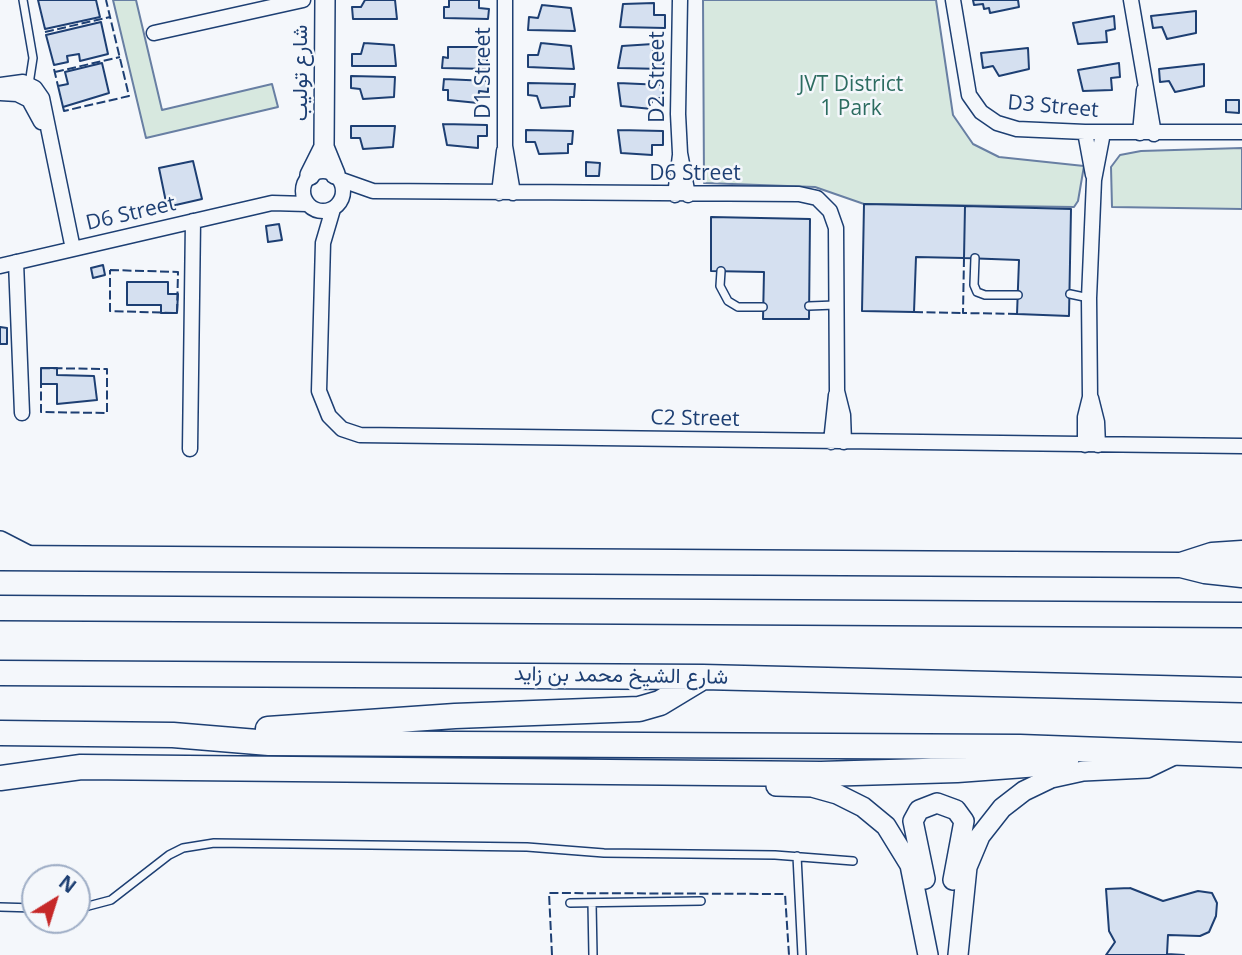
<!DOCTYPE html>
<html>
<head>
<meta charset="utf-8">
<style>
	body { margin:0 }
	#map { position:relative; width:1242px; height:955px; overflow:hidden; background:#f4f7fb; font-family:"Open Sans",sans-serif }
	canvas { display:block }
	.north { position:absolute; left:21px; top:864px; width:70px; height:70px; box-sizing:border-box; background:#f4f7fb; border:2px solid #9eadc5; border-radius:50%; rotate:38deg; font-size:19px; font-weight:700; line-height:28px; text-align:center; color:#1d3f73 }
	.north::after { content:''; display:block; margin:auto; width:24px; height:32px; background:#c62828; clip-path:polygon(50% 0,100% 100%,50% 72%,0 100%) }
</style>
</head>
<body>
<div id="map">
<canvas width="1242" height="955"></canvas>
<div class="north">N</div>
</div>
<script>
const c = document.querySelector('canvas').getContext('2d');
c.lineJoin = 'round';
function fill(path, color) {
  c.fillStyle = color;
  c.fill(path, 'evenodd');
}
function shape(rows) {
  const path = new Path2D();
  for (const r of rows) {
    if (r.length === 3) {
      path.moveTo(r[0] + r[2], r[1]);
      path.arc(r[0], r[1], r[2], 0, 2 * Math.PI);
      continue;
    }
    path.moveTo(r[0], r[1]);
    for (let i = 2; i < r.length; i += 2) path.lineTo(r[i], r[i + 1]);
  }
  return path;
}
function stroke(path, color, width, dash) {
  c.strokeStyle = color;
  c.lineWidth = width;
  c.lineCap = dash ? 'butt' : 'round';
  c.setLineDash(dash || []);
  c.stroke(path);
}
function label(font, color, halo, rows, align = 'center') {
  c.font = font + ' "Open Sans",Vazirmatn,sans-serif';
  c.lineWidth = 5;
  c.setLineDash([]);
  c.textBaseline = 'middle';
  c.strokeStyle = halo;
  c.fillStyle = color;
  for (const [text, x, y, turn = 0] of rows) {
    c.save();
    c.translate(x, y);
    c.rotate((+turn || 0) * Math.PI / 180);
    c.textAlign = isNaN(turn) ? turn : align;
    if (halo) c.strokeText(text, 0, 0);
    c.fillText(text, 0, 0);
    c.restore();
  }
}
const green = shape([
	[113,0,136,0,162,110,272,84,278,107,146,138,113,0],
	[703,0,936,0,953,115,973,144,999,157,1084,166,1078,201,1074,207,864,204,815,187,704,183,703,0],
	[1242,148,1242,209,1112,207,1111,167,1120,155,1141,151,1242,148]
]);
fill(green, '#d7e8df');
stroke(green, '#687fa3', 2);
const building = shape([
	[38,0,96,0,100,17,45,29,38,0],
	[365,0,395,0,397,19,353,19,352,7,361,7,365,0],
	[449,0,479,0,479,8,489,9,488,19,444,18,444,7,449,7,449,0],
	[973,0,1018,0,1019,7,990,13,989,8,984,9,983,4,974,5,973,0],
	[654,3,654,15,665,15,665,28,620,27,623,4,654,3],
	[542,5,571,8,575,31,528,30,529,17,538,18,542,5],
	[1196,11,1196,33,1167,39,1162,27,1153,28,1151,16,1196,11],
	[1114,16,1115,29,1106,31,1107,42,1078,44,1073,23,1114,16],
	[101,22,108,54,80,61,79,54,67,56,68,62,54,65,46,35,101,22],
	[364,43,394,45,396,66,352,66,352,54,361,54,364,43],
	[541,43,571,46,574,69,528,67,528,55,538,55,541,43],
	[653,44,653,55,664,56,663,69,618,68,622,46,653,44],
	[448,47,478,47,478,59,487,59,487,69,442,68,443,57,448,58,448,47],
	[1028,48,1029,69,999,76,993,66,983,68,981,53,1028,48],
	[102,63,109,93,63,107,58,86,68,84,65,72,102,63],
	[1119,63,1120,77,1111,78,1112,90,1083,91,1078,70,1119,63],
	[1204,64,1204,86,1175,92,1169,81,1160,82,1159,69,1204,64],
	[351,76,395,77,394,97,363,99,360,89,351,88,351,76],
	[444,79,488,81,488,92,479,91,478,103,448,100,448,90,443,90,444,79],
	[528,83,575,84,574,97,570,97,570,106,541,108,537,96,528,95,528,83],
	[618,83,663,85,663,98,652,98,652,109,621,106,618,83],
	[1226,100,1239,100,1239,113,1226,112,1226,100],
	[443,124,487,125,487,136,478,136,478,148,447,145,443,124],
	[351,126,395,126,393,147,363,149,360,138,351,138,351,126],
	[526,130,573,131,572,144,568,144,568,153,539,154,535,142,526,142,526,130],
	[618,130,663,131,663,145,652,145,652,155,621,153,618,130],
	[193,161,202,199,167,207,159,168,193,161],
	[586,162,600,163,599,176,586,176,586,162],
	[864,204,965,206,964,258,916,257,914,312,862,311,864,204],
	[965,206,1071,209,1069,316,1017,314,1019,260,964,258,965,206],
	[711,217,810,219,809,319,763,319,764,272,711,271,711,217],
	[279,224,282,240,268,242,266,226,279,224],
	[103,265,105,275,93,278,91,268,103,265],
	[127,282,168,282,168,294,178,294,177,313,161,313,161,305,127,305,127,282],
	[0,327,7,328,7,344,0,344,0,327],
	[41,368,57,368,57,375,94,376,97,400,57,404,57,384,41,384,41,368],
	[1130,888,1163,901,1198,891,1212,893,1217,903,1216,916,1209,932,1200,936,1168,935,1167,954,1184,955,1106,955,1115,942,1109,931,1106,889,1130,888]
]);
fill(building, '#d5e0f0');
stroke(building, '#1d3f73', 2);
const lane = shape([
	[23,0,33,58,29,84],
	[975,258,974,285,977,292,985,295,1018,295],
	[721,271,720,286,728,301,738,307,763,307],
	[1070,294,1089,298],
	[809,306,835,305],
	[797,856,802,955],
	[570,903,701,901],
	[592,903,593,955],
	[0,907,35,908],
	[77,909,111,900,169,855,183,848,214,843,527,847,604,853,775,855,853,861]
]);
const street = shape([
	[505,0,505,146,513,193],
	[680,0,678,114,680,153,688,195],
	[953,0,969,95,981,112,997,123,1017,129,1085,132,1242,132],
	[1131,0,1154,134],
	[154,33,303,0],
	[0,85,23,82,35,88,42,98,73,249],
	[0,93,17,94,29,100,41,122],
	[1085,132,1093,175],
	[1140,133,1144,90],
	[323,191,20],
	[339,179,373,191,799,194,817,198,830,211,836,228,837,391,843,415,844,442],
	[499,193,504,151],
	[675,195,680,155],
	[333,209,323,243,319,391,329,416,342,429,360,435,1242,446],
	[16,262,22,413],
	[0,266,272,203,307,204],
	[1091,398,1097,422,1098,445],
	[831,442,836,395],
	[1085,445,1085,417,1090,397,1089,298,1094,180,1103,133],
	[190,449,193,221]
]);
const secondary = shape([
	[325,0,324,147,335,174],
	[310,175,324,147],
	[776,786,812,787,837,794,863,807,886,826,910,865,928,955],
	[925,879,913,821,919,810,937,803,956,810,964,821,953,880],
	[958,955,967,867,980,836,1002,808,1024,791,1051,778,1083,771,1147,768,1176,754]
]);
const primary = shape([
	[0,542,33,559]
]);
const highway = shape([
	[0,558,1181,565,1205,571,1242,575],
	[1181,565,1212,555,1242,553],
	[0,608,1242,615],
	[0,673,703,677,1242,690],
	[268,729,455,716,639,709,660,703,703,677],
	[0,733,173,735,269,743,1020,747,1242,755],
	[0,778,81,767,821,774,957,770,1066,762]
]);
stroke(lane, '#1d3f73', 10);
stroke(street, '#1d3f73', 17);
stroke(secondary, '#1d3f73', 22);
stroke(primary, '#1d3f73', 24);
stroke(highway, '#1d3f73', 27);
stroke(lane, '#f4f7fb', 7);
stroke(street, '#f4f7fb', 14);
stroke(secondary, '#f4f7fb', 19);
stroke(primary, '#f4f7fb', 21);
stroke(highway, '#f4f7fb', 24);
stroke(shape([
	[45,32,110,17],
	[54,69,58,86],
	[55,72,120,57],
	[63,107,64,111,129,96,106,0],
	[964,258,963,313,1017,314],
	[110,270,178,272,177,313,110,311,110,270],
	[914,312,963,313],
	[41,368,107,369,107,413,41,412,41,368],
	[552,955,549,893,785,894,789,955]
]), '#1d3f73', 2, [9, 3.5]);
label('21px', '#1d3f73', '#f4f7fb', [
	["شارع توليب",301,73,-90],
	["D1 Street",484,73,-90],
	["D2 Street",658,77,-90],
	["D3 Street",1053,107,5],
	["D6 Street",695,174],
	["D6 Street",131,214,-13],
	["C2 Street",695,419,1],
	["شارع الشيخ محمد بن زايد",621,676,1]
]);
label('21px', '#2c6c60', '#f4f7fb', [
	["JVT District",851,85],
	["1 Park",851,109]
]);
</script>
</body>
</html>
